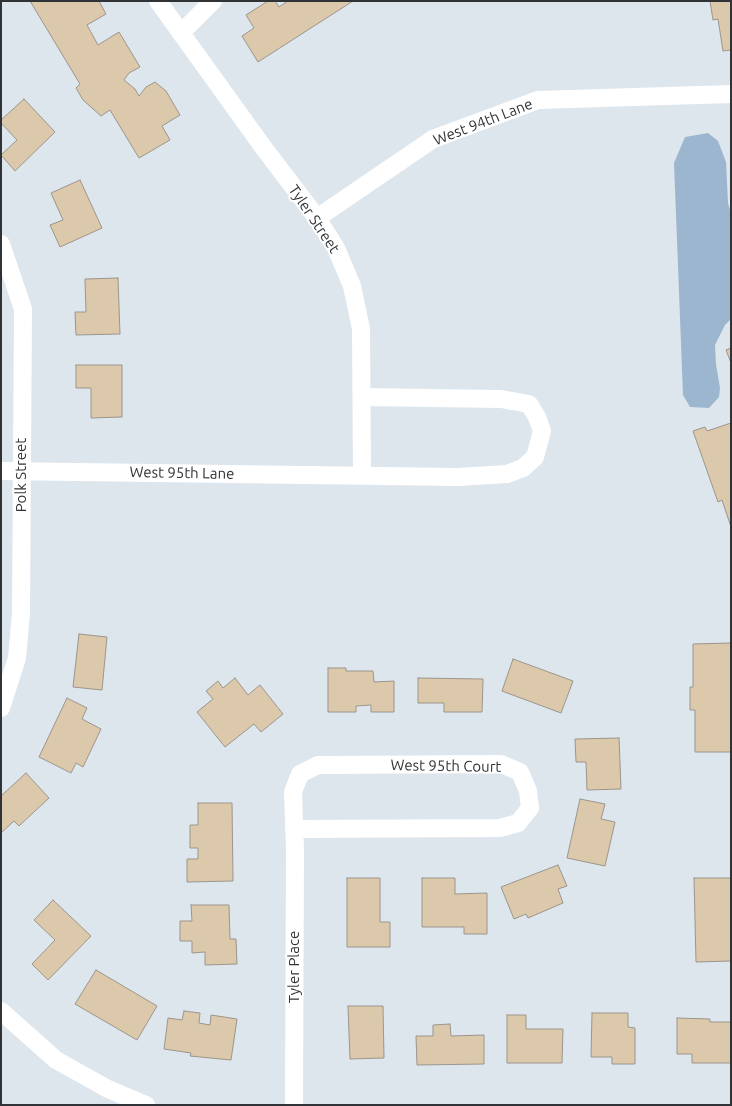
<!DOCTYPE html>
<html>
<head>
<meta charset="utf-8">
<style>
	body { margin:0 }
	#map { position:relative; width:732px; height:1106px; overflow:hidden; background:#dde5ed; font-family:Ubuntu,sans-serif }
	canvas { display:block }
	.frame { position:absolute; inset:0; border:2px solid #303336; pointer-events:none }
</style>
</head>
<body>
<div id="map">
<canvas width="732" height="1106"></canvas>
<div class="frame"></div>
</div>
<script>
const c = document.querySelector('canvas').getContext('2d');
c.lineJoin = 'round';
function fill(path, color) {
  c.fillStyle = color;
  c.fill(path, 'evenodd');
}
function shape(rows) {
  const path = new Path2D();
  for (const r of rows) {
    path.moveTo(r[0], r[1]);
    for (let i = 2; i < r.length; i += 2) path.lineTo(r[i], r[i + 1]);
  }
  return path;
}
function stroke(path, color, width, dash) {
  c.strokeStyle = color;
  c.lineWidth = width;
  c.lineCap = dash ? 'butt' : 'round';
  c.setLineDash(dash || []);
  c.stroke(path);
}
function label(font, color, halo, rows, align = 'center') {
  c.font = font + ' Ubuntu,sans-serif';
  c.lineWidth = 4;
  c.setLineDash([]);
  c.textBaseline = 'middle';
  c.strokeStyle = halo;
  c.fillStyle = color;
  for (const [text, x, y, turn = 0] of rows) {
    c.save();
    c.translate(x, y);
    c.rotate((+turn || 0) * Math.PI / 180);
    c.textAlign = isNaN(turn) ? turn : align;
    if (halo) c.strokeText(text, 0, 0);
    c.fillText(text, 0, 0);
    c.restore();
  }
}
fill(shape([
	[708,133,718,141,726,162,728,203,731,213,731,319,725,325,715,345,716,364,720,388,719,397,709,408,690,407,683,395,674,163,685,137]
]), '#9db6d0');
const building = shape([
	[30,1,99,1,106,14,87,25,98,45,119,32,140,67,129,73,124,80,135,89,139,96,146,87,155,82,166,91,180,115,162,126,170,140,139,158,110,110,101,116,83,100,76,88,80,84,30,1],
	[268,1,275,1,279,7,288,1,353,1,258,62,242,36,254,28,246,15,268,1],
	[710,1,731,1,731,50,723,51,718,19,713,20,710,1],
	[24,99,55,132,15,171,1,155,17,140,1,123,1,120,24,99],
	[80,180,102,228,60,247,50,225,63,220,51,193,80,180],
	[118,278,120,334,76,335,75,312,86,312,85,279,118,278],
	[731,348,731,363,726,350,731,348],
	[76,365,122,365,122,417,91,418,91,388,76,388,76,365],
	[731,423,731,527,722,500,718,502,693,431,705,427,707,431,731,423],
	[79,634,107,637,102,690,73,687,79,634],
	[731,643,731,752,695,752,695,710,690,710,690,687,693,687,693,644,731,643],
	[513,659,573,681,561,713,502,691,513,659],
	[328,668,346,668,346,671,373,671,374,682,394,681,394,712,371,712,371,705,356,706,356,712,328,712,328,668],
	[235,678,248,695,260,685,283,714,261,732,254,724,225,747,197,712,213,699,206,691,218,681,223,688,235,678],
	[418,678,483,679,482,712,444,712,444,703,418,703,418,678],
	[67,698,87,708,82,719,101,729,83,767,76,763,71,773,39,757,67,698],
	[619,738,621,789,587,790,586,762,576,762,575,739,619,738],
	[26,773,49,798,19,826,14,821,1,833,1,796,26,773],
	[580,799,605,804,601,819,615,822,605,866,567,858,580,799],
	[198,803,232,803,233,881,187,882,187,859,198,859,198,848,190,848,190,825,198,825,198,803],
	[558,865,567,886,558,889,563,903,528,918,526,914,514,919,501,887,558,865],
	[347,878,380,878,380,922,390,922,390,947,347,947,347,878],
	[422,878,455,878,455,894,487,893,487,934,464,934,464,927,422,927,422,878],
	[694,878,731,878,731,961,696,962,694,878],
	[53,900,91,936,48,980,32,964,55,940,34,920,53,900],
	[191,905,229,905,230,939,236,939,237,964,205,965,205,952,192,953,192,941,180,941,180,921,192,921,191,905],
	[96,970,157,1006,137,1040,75,1004,96,970],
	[348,1006,383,1006,384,1058,350,1059,348,1006],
	[184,1011,200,1013,199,1023,210,1025,211,1015,237,1019,231,1060,190,1056,191,1053,164,1049,168,1018,182,1020,184,1011],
	[592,1013,628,1013,628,1027,635,1028,635,1064,612,1064,612,1057,591,1057,592,1013],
	[507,1015,526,1015,526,1029,563,1029,562,1063,507,1063,507,1015],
	[677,1018,710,1019,710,1022,731,1022,731,1063,692,1063,692,1054,677,1054,677,1018],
	[450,1024,451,1036,484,1035,484,1064,417,1065,416,1036,433,1036,433,1025,450,1024]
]);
fill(building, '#dcc8aa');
stroke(building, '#9b958c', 1);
stroke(shape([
	[158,1,263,147,317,218,336,248,352,286,361,329,362,475],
	[181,33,213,1],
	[317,218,433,139,538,100,731,94],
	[1,244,23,309,21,613,17,658,1,708],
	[1,471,458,477,507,474,523,468,535,457,542,431,537,417,529,404,501,399,362,397],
	[1,1011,56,1060,108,1089,146,1105],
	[294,1105,295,850,293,792,300,774,318,765,501,764,520,772,528,791,530,808,518,823,500,828,294,829]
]), '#fff', 18);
label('15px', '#303336', '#fff', [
	["West 94th Lane",483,122,-21],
	["Tyler Street",314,219,56],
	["West 95th Lane",182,473,1],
	["Polk Street",21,475,-90],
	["West 95th Court",446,766,1],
	["Tyler Place",294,967,-90]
]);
</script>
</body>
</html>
